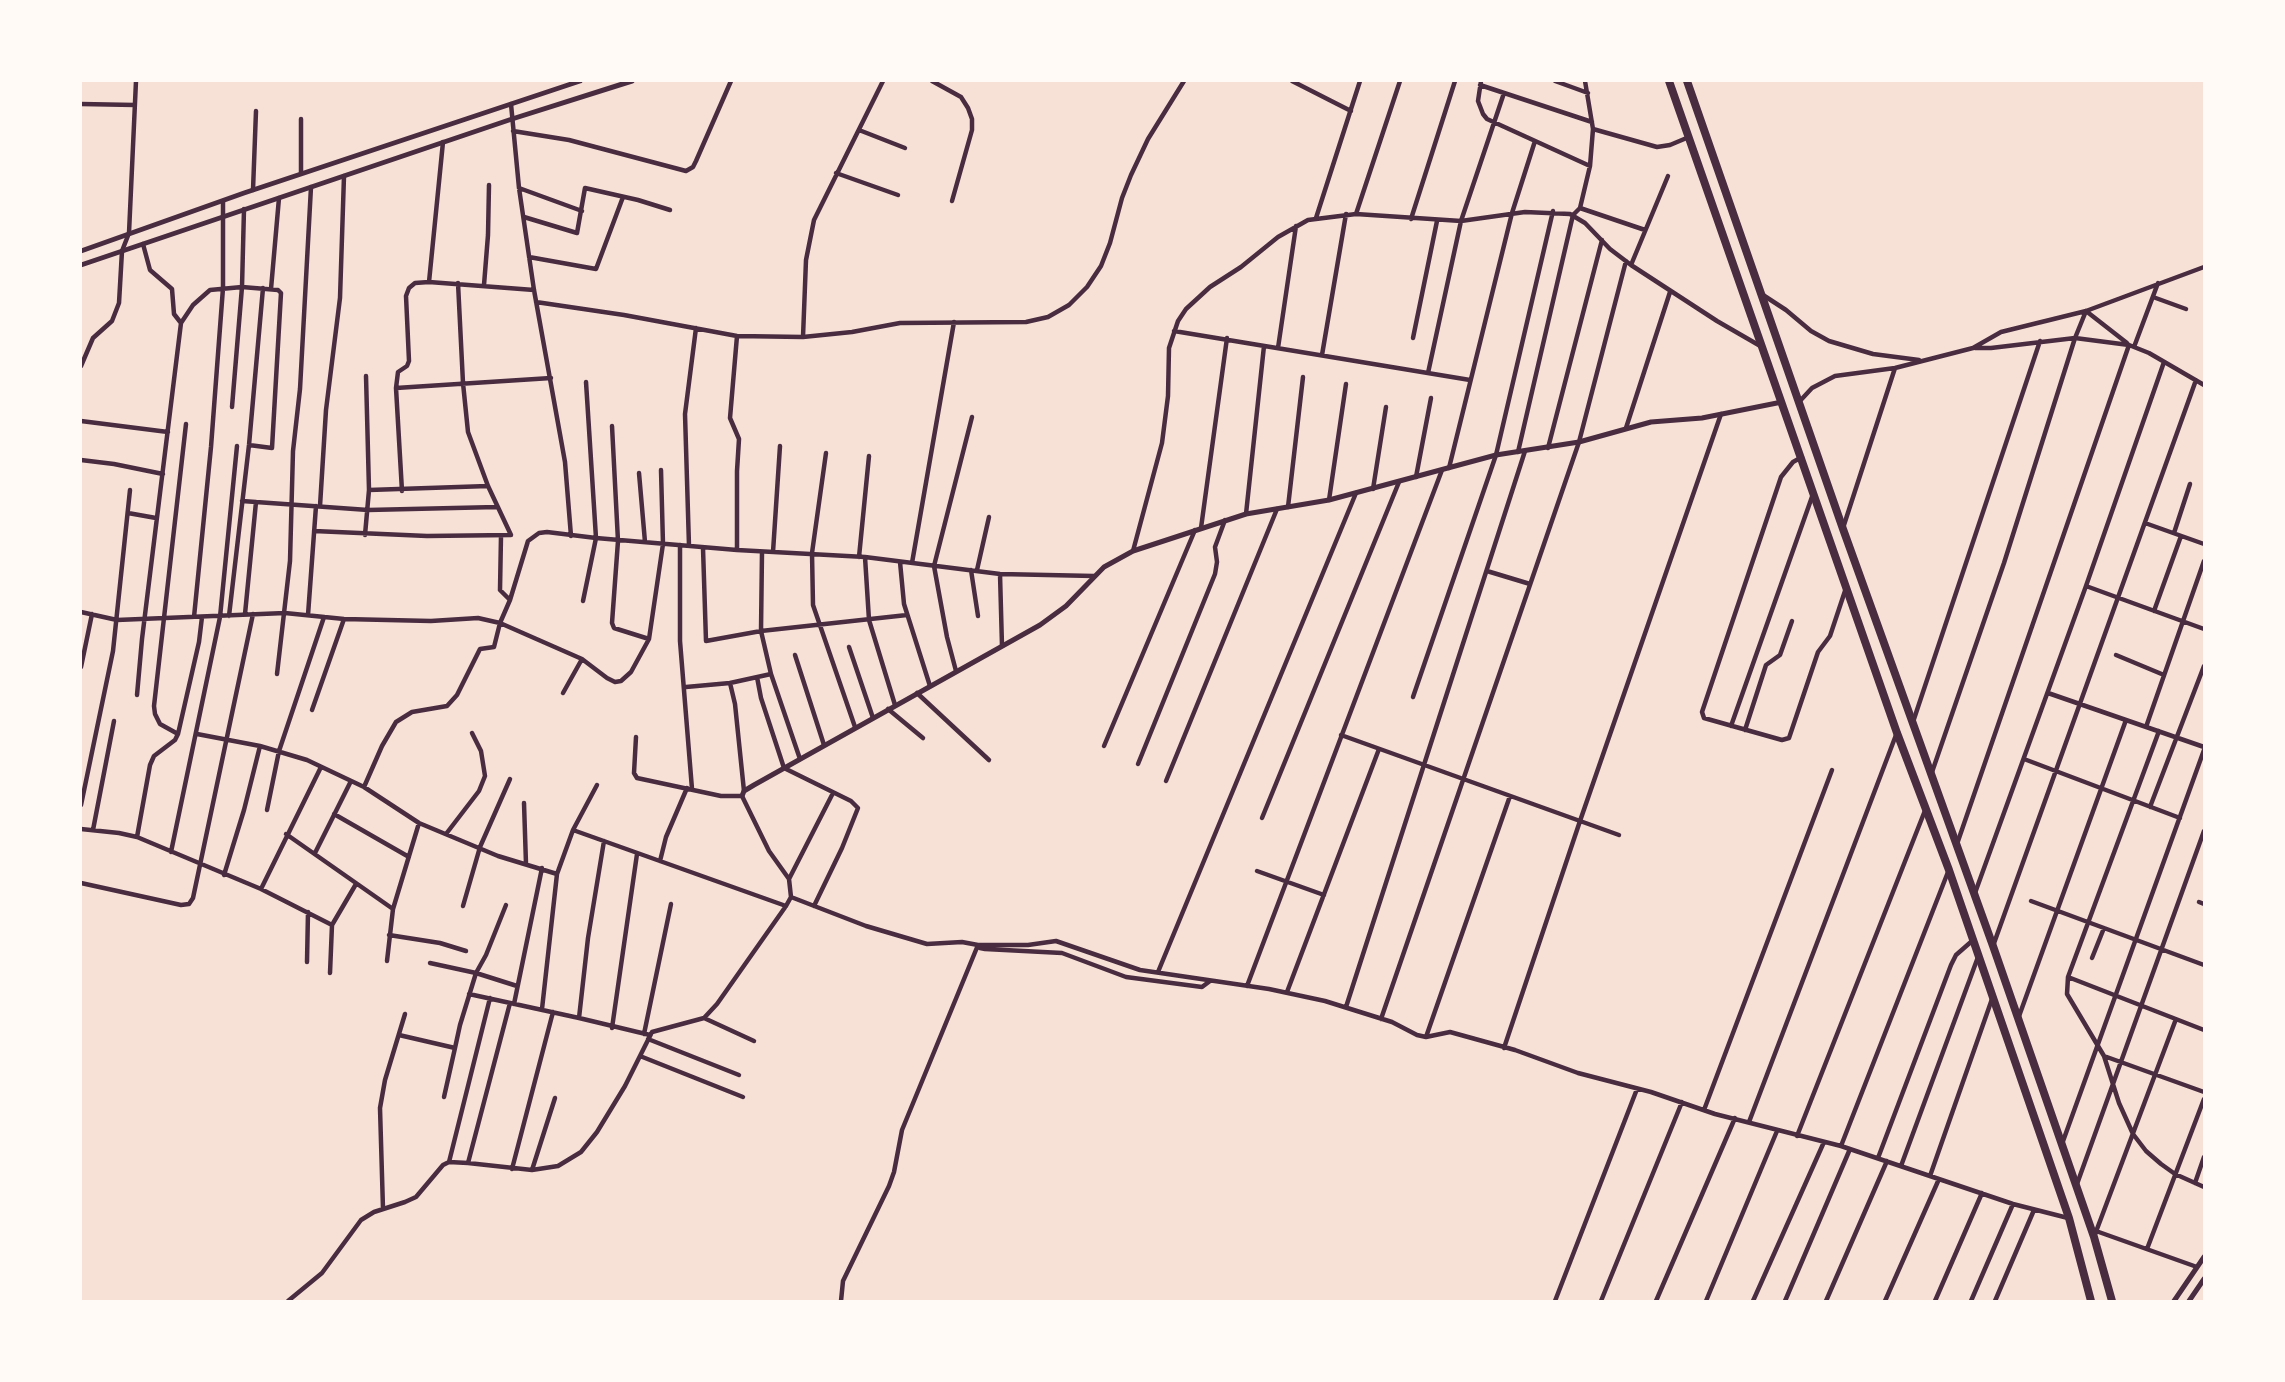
<!DOCTYPE html>
<html>
<head>
<meta charset="utf-8">
<style>
	body { margin:0 }
	#map { position:relative; width:2285px; height:1382px; overflow:hidden; background:#f7e1d7; font-family:Manrope,sans-serif }
	canvas { display:block }
	.frame { position:absolute; inset:0; border:82px solid #fffaf5; pointer-events:none }
</style>
</head>
<body>
<div id="map">
<canvas width="2285" height="1382"></canvas>
<div class="frame"></div>
</div>
<script>
const c = document.querySelector('canvas').getContext('2d');
c.lineJoin = 'round';
function shape(rows) {
  const path = new Path2D();
  for (const r of rows) {
    path.moveTo(r[0], r[1]);
    for (let i = 2; i < r.length; i += 2) path.lineTo(r[i], r[i + 1]);
  }
  return path;
}
function stroke(path, color, width, dash) {
  c.strokeStyle = color;
  c.lineWidth = width;
  c.lineCap = dash ? 'butt' : 'round';
  c.setLineDash(dash || []);
  c.stroke(path);
}
stroke(shape([
	[932,81,961,97,968,108,972,119,972,130,952,201],
	[1292,81,1351,111],
	[1481,81,1478,101,1483,114,1487,119,1590,166],
	[1555,81,1588,93],
	[1480,85,1592,122],
	[81,104,135,105],
	[511,104,519,188,534,290,565,462,571,536],
	[301,119,301,173],
	[1593,129,1657,147,1670,145,1689,137],
	[859,130,905,148],
	[513,131,569,140,686,171,693,167,696,161,731,81],
	[836,173,898,195],
	[519,188,582,211],
	[253,190,256,111],
	[1580,208,1645,230],
	[1356,214,1400,81],
	[524,217,577,233,585,188,638,200,670,210],
	[1316,218,1360,81],
	[1411,219,1455,81],
	[143,244,150,270,172,289,174,314,181,323],
	[529,257,596,269,623,197],
	[1631,265,1668,176],
	[429,282,443,142],
	[484,285,488,235,489,185],
	[271,289,279,198],
	[1763,295,1786,310,1811,331,1829,341,1873,354,1919,360],
	[2153,297,2186,309],
	[536,302,624,315,737,336,803,337,852,332,900,323,1026,322,1048,317,1069,305,1087,287,1101,266,1110,243,1122,198,1131,175,1148,139,1184,81],
	[2086,311,2127,343],
	[1174,331,1470,380],
	[737,336,730,418,739,439,737,471,737,550],
	[803,337,806,260,814,220,883,81],
	[1413,338,1437,221],
	[2134,347,2158,283],
	[1278,348,1296,226],
	[1975,348,1991,348,2075,338,2129,345,2149,353,2204,385],
	[1322,355,1346,214],
	[81,366,93,338,112,321,119,303,122,251,129,233,136,81],
	[1428,373,1461,221,1504,93],
	[396,388,551,378],
	[1799,402,1812,388,1835,376,1895,368,1973,348,2001,332,2086,311,2204,267],
	[232,407,242,287,244,209],
	[81,421,168,432],
	[612,426,618,541,612,623,614,628,649,639],
	[1626,428,1670,292],
	[1548,448,1602,240],
	[1518,452,1573,215,1580,208,1590,166,1593,129,1585,81],
	[826,453,812,553,813,605,855,727],
	[1802,457,1793,462,1781,477,1702,712,1704,718,1782,740,1789,738,1818,652,1830,636,1846,588],
	[81,460,114,464,163,474],
	[1449,468,1512,213,1535,141],
	[639,473,645,542],
	[1416,477,1431,398],
	[1373,489,1386,407],
	[369,490,488,486],
	[402,491,396,388,398,372,407,366,409,361,406,296,409,288,415,283,429,282,534,290],
	[1329,500,1346,384],
	[242,501,368,510,497,507],
	[320,506,326,410,340,298,344,176],
	[1288,507,1303,377],
	[128,513,156,518],
	[1246,514,1264,346],
	[2145,523,2204,544],
	[1201,528,1227,338],
	[1843,528,1895,368],
	[314,531,427,536,511,535,488,486,468,432,463,383,458,283],
	[2174,533,2190,484],
	[365,535,369,490,366,376],
	[501,536,500,590,510,600],
	[680,545,680,641,692,789],
	[689,546,685,414,696,328],
	[703,548,706,641,761,631,907,615],
	[1133,551,1162,443,1168,396,1169,348,1178,321,1186,309,1210,287,1241,267,1278,237,1308,220,1356,214,1461,221,1525,212,1570,214,1585,223,1610,249,1631,265,1717,321,1762,347],
	[762,552,761,631,771,674,800,759],
	[773,552,780,446],
	[859,557,869,456],
	[865,557,869,620,895,705],
	[900,562,904,604,930,686],
	[912,563,954,322],
	[971,570,978,616],
	[977,570,989,517],
	[1487,571,1530,584],
	[1000,574,1002,646],
	[2086,586,2204,629],
	[583,601,596,538,586,382],
	[2154,611,2181,536],
	[81,612,117,620,285,613,344,619,431,621,478,618,500,623,582,659,607,678,615,682,621,681,631,672,649,639,663,544,661,470],
	[245,614,256,502],
	[308,615,316,506],
	[229,616,249,445,263,288],
	[194,617,211,447,223,288,223,201],
	[849,647,873,718],
	[795,655,824,745],
	[2116,655,2164,675],
	[81,667,92,614],
	[956,671,947,637,934,566,972,417],
	[277,674,290,561,293,451,300,389,311,187],
	[757,677,761,698,784,768,851,801,858,808,842,848,814,906],
	[730,683,735,704,744,791],
	[686,687,730,683,771,674],
	[563,693,582,659],
	[917,693,989,760],
	[2048,693,2204,747],
	[137,695,142,639,181,323,193,305,210,290,242,287,278,290,281,293,272,448,249,445],
	[1413,697,1496,455,1553,211],
	[888,709,923,738],
	[312,710,344,619],
	[1913,722,2040,341],
	[1731,726,1813,494],
	[2146,727,2204,561],
	[1745,730,1766,665,1780,655,1792,621],
	[2159,731,2068,977,2067,994,2104,1056,2119,1103,2133,1134,2146,1151,2161,1164,2175,1174,2204,1187],
	[178,734,160,724,155,714,154,706,186,424],
	[197,734,260,746,307,760,364,787,419,823,498,856,557,874],
	[1341,735,1619,835],
	[1104,746,1195,530],
	[2024,759,2180,818],
	[1138,764,1215,574,1217,562,1215,547,1225,520],
	[1931,775,2004,563,2075,338,2086,311],
	[1166,781,1277,509],
	[364,787,382,746,396,722,412,712,447,706,457,695,480,649,494,647,500,623,510,600,528,541,539,533,547,532,596,538,737,550,865,557,1000,574,1094,576],
	[524,803,526,864],
	[81,805,113,651,130,490],
	[2150,807,2204,666],
	[267,810,279,751,324,617],
	[334,814,409,857],
	[1262,818,1399,482],
	[81,829,119,833,137,837,261,889,332,925],
	[93,830,114,721],
	[573,830,786,906],
	[286,834,393,909],
	[446,834,479,791,485,776,481,751,472,733],
	[137,837,150,765,154,756,175,740,178,734,199,642,202,617],
	[604,841,588,938,579,1018,650,1035],
	[1957,844,2129,345],
	[171,852,220,617,237,446],
	[315,853,351,781],
	[660,861,666,837,687,788],
	[1257,871,1324,895],
	[224,875,244,810,260,746],
	[789,879,833,793],
	[81,883,181,905,189,904,193,898,253,614],
	[261,889,321,767],
	[1975,893,2086,586,2164,362],
	[791,897,866,926,927,944,962,942,978,945,1028,945,1056,941,1140,970,1269,989,1325,1001,1392,1022,1417,1035,1426,1037,1450,1032,1515,1050,1578,1073,1651,1092,1715,1114,1841,1146,2013,1204,2068,1218],
	[2031,901,2204,965],
	[2199,902,2204,904],
	[463,906,480,847,510,779],
	[389,935,440,943,466,951],
	[1993,946,2196,380],
	[2092,958,2104,928],
	[387,961,393,909,419,823],
	[307,962,308,912],
	[430,963,476,973,517,986],
	[1158,972,1356,493],
	[330,973,332,925,356,884],
	[2068,977,2204,1030],
	[1247,986,1442,470],
	[1287,992,1379,749],
	[469,994,579,1018],
	[514,1004,542,868],
	[1346,1007,1525,451],
	[542,1009,557,874,573,830,597,785],
	[704,1018,754,1041],
	[1381,1019,1579,442,1626,261],
	[2018,1019,2126,720],
	[612,1028,637,854],
	[644,1034,671,904],
	[399,1035,455,1048,444,1097],
	[1426,1037,1510,796],
	[648,1039,739,1075],
	[455,1048,460,1025,476,973,486,955,506,905],
	[1504,1048,1580,821,1721,414],
	[640,1056,743,1097],
	[2104,1056,2204,1092],
	[1704,1110,1832,770],
	[1749,1122,1896,735],
	[1797,1136,1926,808],
	[2062,1144,2204,750],
	[1841,1146,1948,872],
	[1878,1158,1951,965,1956,955,1972,941],
	[449,1162,490,998],
	[468,1163,510,1003],
	[1901,1166,1978,957],
	[512,1169,553,1012],
	[532,1170,555,1098],
	[1930,1176,1992,999],
	[2195,1183,2204,1157],
	[2077,1184,2204,831],
	[383,1209,380,1108,385,1080,405,1014],
	[2096,1231,2197,1267],
	[2094,1237,2176,1019],
	[2147,1249,2204,1099],
	[288,1301,322,1273,361,1220,374,1212,405,1202,416,1197,443,1165,449,1162,468,1163,532,1170,558,1166,581,1152,597,1132,625,1086,652,1032,704,1018,717,1004,786,906,791,897,789,879,769,851,742,796,721,796,637,778,634,773,636,737],
	[841,1301,843,1281,889,1186,894,1172,902,1130,978,945,980,948,985,949,1062,953,1126,977,1202,987,1210,981],
	[1555,1301,1637,1089],
	[1601,1301,1682,1102],
	[1656,1301,1735,1118],
	[1706,1301,1777,1131],
	[1753,1301,1824,1142],
	[1785,1301,1850,1149],
	[1826,1301,1887,1161],
	[1885,1301,1939,1179],
	[1935,1301,1982,1193],
	[1971,1301,2013,1204],
	[1995,1301,2034,1210]
]), '#4a2c40', 4.5);
stroke(shape([
	[81,251,244,193,580,81],
	[81,265,512,119,632,81],
	[742,796,744,791,754,785,1040,625,1066,606,1104,567,1133,551,1246,514,1329,500,1496,455,1579,442,1651,422,1702,418,1782,402],
	[2174,1301,2204,1257],
	[2189,1301,2204,1279]
]), '#4a2c40', 5);
stroke(shape([
	[1669,81,1897,733,1949,870,2069,1218,2091,1301],
	[1687,81,1843,529,1993,946,2094,1237,2112,1301]
]), '#4a2c40', 8);
</script>
</body>
</html>
